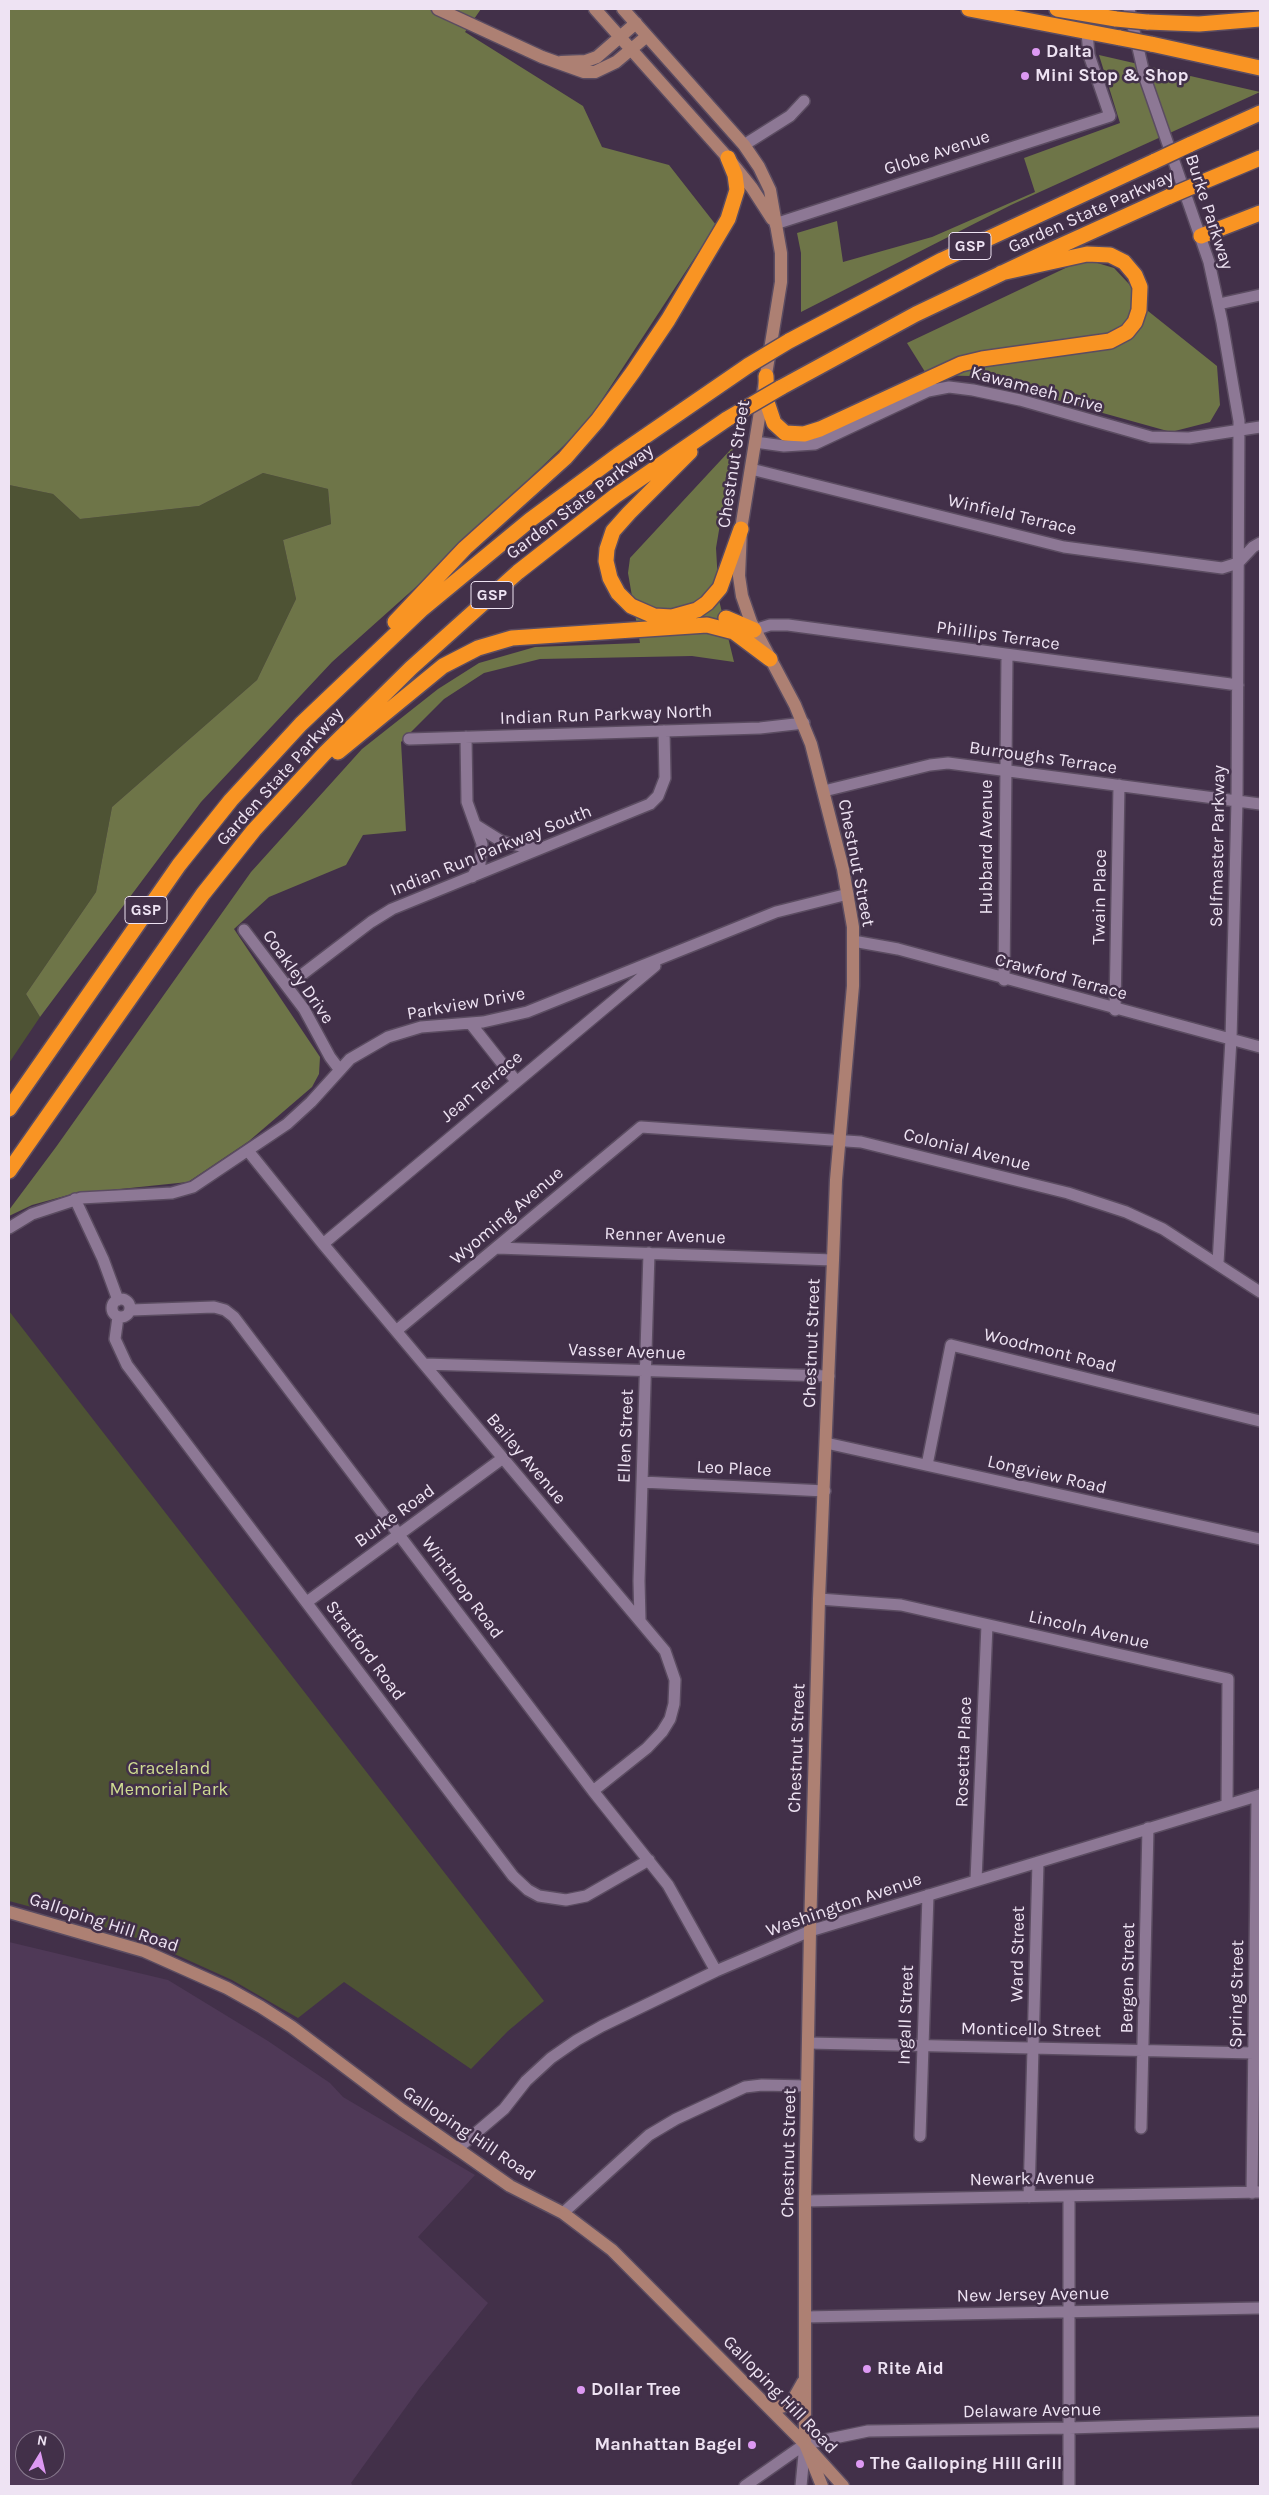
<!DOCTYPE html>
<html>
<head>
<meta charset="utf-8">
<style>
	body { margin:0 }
	#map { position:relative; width:1269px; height:2495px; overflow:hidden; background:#423049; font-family:Karla,sans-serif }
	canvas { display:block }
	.frame { position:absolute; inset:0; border:10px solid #eee3f3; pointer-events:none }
	.north { position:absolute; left:15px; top:2430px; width:50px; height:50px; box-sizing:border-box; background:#423049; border:1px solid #87788d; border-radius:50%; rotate:9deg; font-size:14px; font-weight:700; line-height:20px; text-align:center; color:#eee3f3 }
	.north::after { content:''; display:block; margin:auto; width:18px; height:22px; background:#dd99f3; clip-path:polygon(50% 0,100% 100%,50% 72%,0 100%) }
</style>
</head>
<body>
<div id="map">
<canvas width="1269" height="2495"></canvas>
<div class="frame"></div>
<div class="north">N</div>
</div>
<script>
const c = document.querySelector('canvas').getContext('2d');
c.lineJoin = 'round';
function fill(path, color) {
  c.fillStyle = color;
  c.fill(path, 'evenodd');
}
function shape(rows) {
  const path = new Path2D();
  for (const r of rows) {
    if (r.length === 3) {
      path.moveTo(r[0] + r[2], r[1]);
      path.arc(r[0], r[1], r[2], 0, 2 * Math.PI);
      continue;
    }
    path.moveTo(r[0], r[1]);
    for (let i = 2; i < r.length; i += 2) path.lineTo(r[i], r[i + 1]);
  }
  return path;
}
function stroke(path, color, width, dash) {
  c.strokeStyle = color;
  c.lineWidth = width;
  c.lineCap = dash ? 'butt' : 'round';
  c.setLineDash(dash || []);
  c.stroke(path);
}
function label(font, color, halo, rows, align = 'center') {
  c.font = font + ' Karla,sans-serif';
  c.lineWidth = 5;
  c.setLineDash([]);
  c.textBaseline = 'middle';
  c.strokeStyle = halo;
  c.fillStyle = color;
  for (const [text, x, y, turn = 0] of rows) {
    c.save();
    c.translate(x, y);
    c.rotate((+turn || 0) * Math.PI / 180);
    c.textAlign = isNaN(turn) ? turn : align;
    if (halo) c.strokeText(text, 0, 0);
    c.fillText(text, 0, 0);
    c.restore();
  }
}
fill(shape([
	[9,1942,168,1980,268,2041,330,2083,343,2097,475,2175,418,2237,488,2303,419,2389,351,2483,353,2486,9,2486],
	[25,2440,55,2440,55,2470,25,2470]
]), '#4f3957');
fill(shape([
	[263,473,328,489,331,524,283,540,296,599,257,680,112,807,96,892,26,994,40,1017,9,1063,9,485,53,494,80,519,199,506],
	[9,1311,544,2001,508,2031,471,2069,344,1982,298,2018,232,1980,148,1942,95,1924,9,1901]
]), '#4e5334');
fill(shape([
	[9,9,481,9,465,32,583,106,602,147,669,165,716,225,586,424,436,569,332,662,201,802,40,1017,26,994,96,892,112,807,257,680,296,599,283,540,331,524,328,489,263,473,199,506,80,519,53,494,9,485],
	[1099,55,1260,92,1011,205,801,312,801,253,797,233,837,221,843,262,932,237,1035,192,1024,158,1120,123],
	[1094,262,1114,268,1129,284,1148,311,1217,366,1220,405,1210,422,1171,432,970,376,927,375,907,343,1074,264],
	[733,447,716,548,719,600,734,662,692,656,540,659,484,673,444,699,401,742,406,831,363,835,346,865,269,897,234,929,320,1057,319,1074,312,1087,249,1141,188,1182,72,1194,32,1205,9,1216,9,1210,56,1147,251,872,362,749,438,689,479,663,535,647,640,643,628,573,630,558]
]), '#6e7548');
const street = shape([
	[1129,9,1145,78,1209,262,1222,322,1239,421,1237,801,1231,1039,1218,1263],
	[744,145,790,116,804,101],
	[775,224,1110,116,1089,55,1087,32],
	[1219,304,1260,295],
	[755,442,784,446,815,444,928,391,949,387,973,390,1020,400,1151,437,1189,438,1260,427],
	[751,469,1064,547,1222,568,1238,563,1253,547,1260,543],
	[754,630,770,625,788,625,1238,685],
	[466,737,467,802,482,844,480,864,472,877],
	[409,739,760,728,804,723],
	[824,791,930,765,948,763,1260,804],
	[477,826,501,841,524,847,540,847],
	[244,930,304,1009,330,1057,339,1069],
	[853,941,898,949,1260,1047],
	[1004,980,1007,655],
	[287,986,371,922,392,909,650,804,658,796,665,778,664,731],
	[1115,1010,1119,785],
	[471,1024,516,1081],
	[249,1152,323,1244,665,1651,675,1680,674,1704,670,1719,662,1732,647,1748,593,1791],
	[75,1199,103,1259,118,1300],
	[9,1228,32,1214,81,1198,172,1193,193,1187,287,1124,311,1102,350,1059,388,1037,421,1027,483,1022,527,1012,776,912,848,894],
	[323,1244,655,966],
	[497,1248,833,1260],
	[121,1308,9],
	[131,1310,214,1307,225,1310,234,1317,593,1791,668,1885,716,1971],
	[118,1317,115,1339,127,1365,513,1876,528,1890,539,1896,566,1900,586,1896,649,1860],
	[396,1331,641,1127,861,1142,1068,1193,1126,1212,1163,1229,1260,1292],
	[424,1364,829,1376],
	[826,1443,1260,1539],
	[927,1465,951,1345,1260,1421],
	[642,1482,825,1491],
	[819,1599,901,1605,1228,1679,1227,1804],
	[307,1602,503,1458],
	[640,1620,639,1581,649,1253],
	[976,1880,987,1625],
	[808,2043,1254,2053],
	[1141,2128,1148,1828],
	[920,2136,928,1895],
	[457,2149,504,2109,526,2081,551,2058,577,2040,602,2026,716,1971,810,1931,1260,1795],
	[1252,2193,1257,1796],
	[1029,2197,1038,1862],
	[805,2201,1260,2192],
	[563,2213,649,2135,676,2119,745,2087,762,2085,807,2086],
	[805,2317,1260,2308],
	[745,2486,805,2444,868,2431,1069,2428,1260,2422],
	[801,2486,805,2444],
	[1069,2486,1069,2196]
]);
const secondary = shape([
	[438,9,542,57,584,72,595,72,616,62,647,36],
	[595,9,728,158,752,188,772,219],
	[623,9,744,145,759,167,770,190,781,253,781,282,741,529,739,576,742,596,751,622,795,705,811,744,843,869,853,927,853,986,836,1180,833,1260,819,1599,810,1931,805,2201,805,2444,822,2486],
	[561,62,586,61,597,57,636,23],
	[9,1912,144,1951,227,1988,261,2007,292,2027,402,2110,510,2186,563,2213,612,2250,805,2444,843,2486],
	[765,2403,781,2407,790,2405,803,2382]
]);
const highway = shape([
	[969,9,1120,38],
	[1057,9,1116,19],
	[1147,22,1199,24,1260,19],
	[1151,44,1260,68],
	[1189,145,1260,113],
	[1198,184,1260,158],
	[1201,236,1260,213],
	[789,341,942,260,1155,161],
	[766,376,767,402,774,423,785,433,804,434,820,429,961,364,982,359,1110,341,1127,332,1135,322,1139,310,1140,287,1135,275,1124,262,1110,255,1087,254,1001,273],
	[780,388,916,314,1038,256,1170,196],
	[690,452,629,513,613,531,607,549,606,561,610,578,618,593,631,606,654,616,672,617,697,610,707,603,720,588,741,529],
	[726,618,754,630],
	[395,622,465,548,565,458,598,420,633,372,668,320,728,219,737,190,735,175,728,158],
	[338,752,443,666,478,648,512,638,707,625,734,632,770,659],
	[9,1109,179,865,231,800,301,724,421,610,530,520,618,455,749,365],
	[9,1171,203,894,254,830,324,754,411,668,518,572,615,496,727,419]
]);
stroke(street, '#5b4c61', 14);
stroke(secondary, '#5b4c61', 15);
stroke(highway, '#5b4c61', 18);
stroke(street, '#8d7895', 11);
stroke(secondary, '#ad8073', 12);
stroke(highway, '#f99423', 15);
const highwayBridge = shape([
	[1116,19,1147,22],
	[1120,38,1151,44],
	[1155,161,1189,145],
	[1170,196,1198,184],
	[749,365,789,341],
	[727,419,780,388]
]);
stroke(highwayBridge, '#5b4c61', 18, []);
stroke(highwayBridge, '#f99423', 15);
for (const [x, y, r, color] of [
	[1036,52,5,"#dd99f3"],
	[1025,76,5,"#dd99f3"],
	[867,2369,5,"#dd99f3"],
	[581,2390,5,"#dd99f3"],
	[752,2445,5,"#dd99f3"],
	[860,2464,5,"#dd99f3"]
]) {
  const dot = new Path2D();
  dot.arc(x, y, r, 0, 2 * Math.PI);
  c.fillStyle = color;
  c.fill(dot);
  stroke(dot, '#423049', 2);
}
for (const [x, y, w] of [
	[970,246,42],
	[492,595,42],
	[146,910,42]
]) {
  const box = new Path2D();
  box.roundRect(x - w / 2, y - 13.5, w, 27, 4);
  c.fillStyle = '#423049';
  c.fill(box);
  stroke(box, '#eee3f3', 1);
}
label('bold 16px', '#eee3f3', null, [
	["GSP",970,246],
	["GSP",492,595],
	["GSP",146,910]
]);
label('bold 18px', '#eee3f3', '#423049', [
	["Dalta",1046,52],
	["Mini Stop & Shop",1035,76],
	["Rite Aid",877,2369],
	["Dollar Tree",591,2390],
	["Manhattan Bagel",742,2445,"right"],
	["The Galloping Hill Grill",870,2464]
], 'left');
label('18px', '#eee3f3', '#423049', [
	["Globe Avenue",937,153,-18],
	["Garden State Parkway",1091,212,-24],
	["Burke Parkway",1209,212,72],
	["Kawameeh Drive",1037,390,15],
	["Chestnut Street",734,464,-81],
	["Garden State Parkway",580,502,-37],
	["Winfield Terrace",1012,515,13],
	["Phillips Terrace",998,636,8],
	["Indian Run Parkway North",606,715,-2],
	["Burroughs Terrace",1043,758,8],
	["Garden State Parkway",280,777,-48],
	["Selfmaster Parkway",1218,846,-89],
	["Hubbard Avenue",987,847,-90],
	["Indian Run Parkway South",491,851,-22],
	["Chestnut Street",856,863,79],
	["Twain Place",1100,897,-89],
	["Coakley Drive",298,977,55],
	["Crawford Terrace",1061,977,15],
	["Parkview Drive",466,1004,-10],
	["Jean Terrace",482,1087,-40],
	["Colonial Avenue",967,1150,14],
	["Wyoming Avenue",507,1216,-40],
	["Renner Avenue",665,1236,2],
	["Chestnut Street",812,1343,-88],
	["Woodmont Road",1050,1351,14],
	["Vasser Avenue",627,1352,2],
	["Ellen Street",626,1436,-88],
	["Bailey Avenue",526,1459,50],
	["Leo Place",734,1469,3],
	["Longview Road",1047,1475,13],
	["Burke Road",395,1516,-36],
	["Winthrop Road",462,1588,53],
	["Lincoln Avenue",1089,1630,13],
	["Stratford Road",365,1651,53],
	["Chestnut Street",797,1748,-88],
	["Rosetta Place",964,1752,-88],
	["Washington Avenue",844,1905,-19],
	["Galloping Hill Road",104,1923,18],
	["Ward Street",1018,1954,-89],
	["Bergen Street",1128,1978,-89],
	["Spring Street",1237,1994,-89],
	["Ingall Street",906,2015,-88],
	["Monticello Street",1031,2030,1],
	["Galloping Hill Road",469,2134,34],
	["Chestnut Street",789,2153,-89],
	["Newark Avenue",1032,2179,-1],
	["New Jersey Avenue",1033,2295,-1],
	["Galloping Hill Road",780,2395,46],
	["Delaware Avenue",1032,2411,-1]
]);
label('18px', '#cfdc92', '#423049', [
	["Graceland",169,1769],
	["Memorial Park",169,1790]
]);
</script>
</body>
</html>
